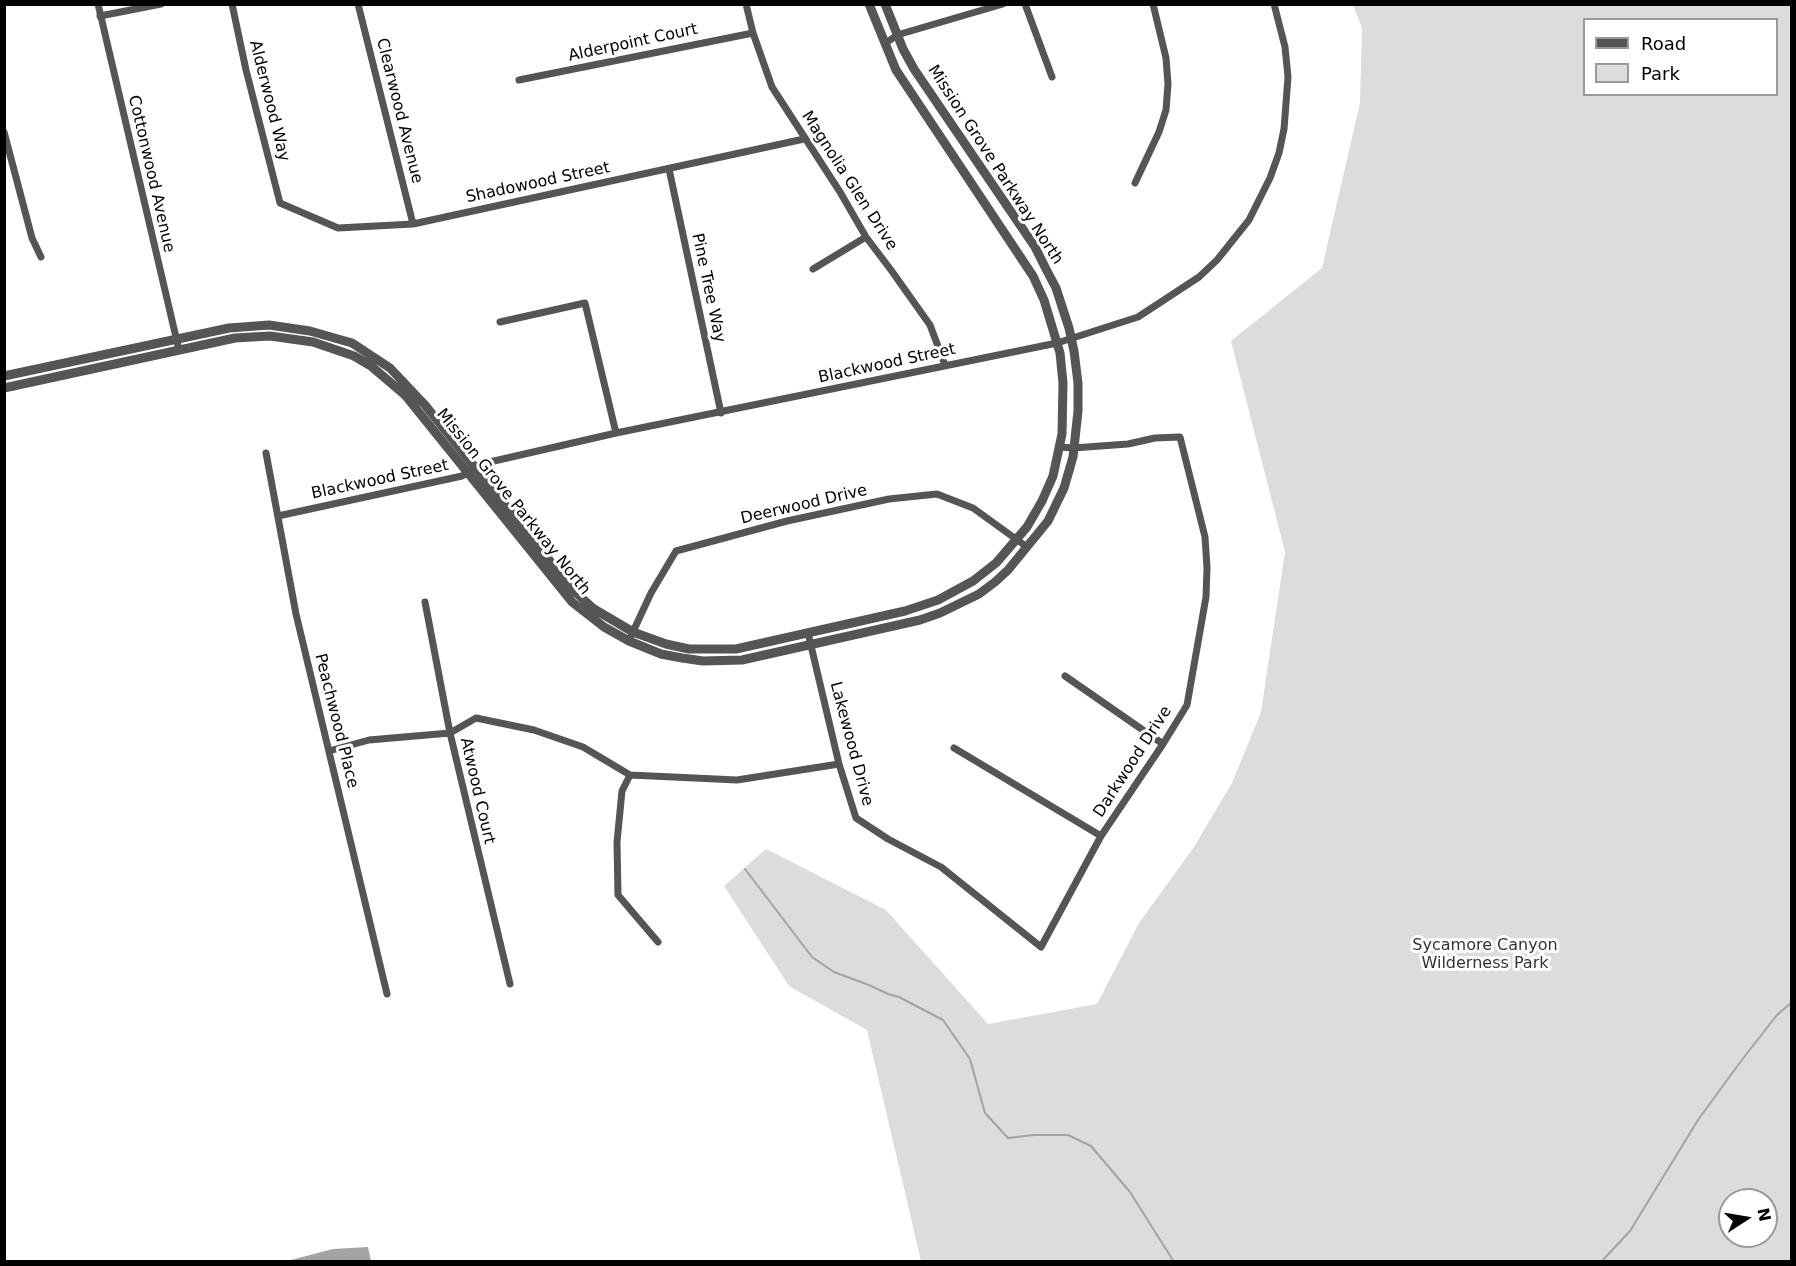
<!DOCTYPE html>
<html>
<head>
<meta charset="utf-8">
<style>
	body { margin:0 }
	#map { position:relative; width:1796px; height:1266px; overflow:hidden; background:#fff; font-family:"DejaVu Sans",sans-serif }
	canvas { display:block }
	.frame { position:absolute; inset:0; border:6px solid #000; pointer-events:none }
	.legend { position:absolute; left:1583px; top:18px; width:195px; height:78px; box-sizing:border-box; background:#fff; border:2px solid #999; margin:0; padding:8px 10px; list-style:none; font-size:18px; color:#000 }
	.legend li { display:flex; align-items:center; gap:12px; height:30px }
	.legend b { width:30px; border:2px solid #999 }
	.north { position:absolute; left:1718px; top:1188px; width:60px; height:60px; box-sizing:border-box; background:#fff; border:2px solid #999; border-radius:50%; rotate:78deg; font-size:16px; font-weight:700; line-height:24px; text-align:center; color:#000 }
	.north::after { content:''; display:block; margin:auto; width:21px; height:27px; background:#000; clip-path:polygon(50% 0,100% 100%,50% 72%,0 100%) }
</style>
</head>
<body>
<div id="map">
<canvas width="1796" height="1266"></canvas>
<div class="frame"></div>
<ul class="legend">
<li><b style="height:8px;background:#555"></b>Road</li>
<li><b style="height:16px;background:#dcdcdc"></b>Park</li>
</ul>
<div class="north">N</div>
</div>
<script>
const c = document.querySelector('canvas').getContext('2d');
c.lineJoin = 'round';
function fill(path, color) {
  c.fillStyle = color;
  c.fill(path, 'evenodd');
}
function shape(rows) {
  const path = new Path2D();
  for (const r of rows) {
    path.moveTo(r[0], r[1]);
    for (let i = 2; i < r.length; i += 2) path.lineTo(r[i], r[i + 1]);
  }
  return path;
}
function stroke(path, color, width, dash) {
  c.strokeStyle = color;
  c.lineWidth = width;
  c.lineCap = dash ? 'butt' : 'round';
  c.setLineDash(dash || []);
  c.stroke(path);
}
function label(font, color, halo, rows, align = 'center') {
  c.font = font + ' "DejaVu Sans",sans-serif';
  c.lineWidth = 6;
  c.setLineDash([]);
  c.textBaseline = 'middle';
  c.strokeStyle = halo;
  c.fillStyle = color;
  for (const [text, x, y, turn = 0] of rows) {
    c.save();
    c.translate(x, y);
    c.rotate((+turn || 0) * Math.PI / 180);
    c.textAlign = isNaN(turn) ? turn : align;
    if (halo) c.strokeText(text, 0, 0);
    c.fillText(text, 0, 0);
    c.restore();
  }
}
fill(shape([
	[1353,5,1791,5,1791,1261,921,1261,867,1030,789,986,724,886,766,849,886,910,988,1024,1097,1004,1139,923,1194,847,1232,783,1261,712,1285,552,1231,341,1322,268,1360,103,1362,28],
	[1584,20,1776,20,1776,94,1584,94],
	[1730,1200,1766,1200,1766,1236,1730,1236]
]), '#dcdcdc');
fill(shape([
	[368,1247,371,1261,287,1261,333,1249]
]), '#a3a3a3');
stroke(shape([
	[745,869,812,957,834,972,869,985,888,994,899,997,943,1020,970,1059,985,1113,1008,1138,1034,1135,1068,1135,1091,1146,1130,1192,1174,1262],
	[1601,1262,1630,1231,1698,1120,1741,1061,1777,1015,1792,1002]
]), '#a3a3a3', 2);
stroke(shape([
	[98,4,179,350],
	[232,4,246,70,280,203,338,228,413,224,804,139],
	[358,4,413,224],
	[746,4,753,33,772,87,840,192,866,237,891,270,930,325,945,365],
	[1025,4,1052,77],
	[100,16,161,4],
	[886,43,897,35,1003,4],
	[519,80,753,33],
	[4,132,32,238,41,257],
	[669,169,721,413],
	[1135,183,1159,132,1166,110,1168,84,1166,58,1153,4],
	[813,269,866,237],
	[500,322,585,303,616,433],
	[266,453,296,614,387,994],
	[278,516,462,476,481,464,616,433,1057,343,1138,317,1199,277,1217,260,1249,220,1270,178,1279,153,1284,129,1288,77,1285,47,1274,4],
	[425,602,450,733,510,984],
	[808,633,839,764,856,818,888,839,941,867,1041,947,1101,836,1163,744,1187,705,1206,597,1207,568,1205,537,1180,437,1155,438,1128,444,1073,448,1060,447],
	[631,636,651,593,676,551,787,521,889,499,937,494,973,508,1027,547],
	[1065,676,1163,744],
	[954,748,1101,836],
	[329,751,369,740,450,733,476,718,534,730,583,747,630,775,737,780,839,764],
	[630,775,622,791,617,842,618,895,658,942]
]), '#555', 7);
stroke(shape([
	[4,376,229,328,269,325,310,331,352,343,390,368,425,405,574,591,594,609,633,632,666,644,689,649,736,649,905,611,938,600,973,581,996,563,1027,527,1042,501,1053,476,1062,434,1063,383,1060,353,1044,300,1033,276,896,70,869,4],
	[4,388,235,338,270,336,313,342,354,356,371,366,405,395,572,602,604,627,629,641,661,654,682,658,703,661,742,660,920,620,940,613,979,594,995,582,1008,570,1048,521,1064,488,1073,457,1078,411,1078,383,1074,351,1069,328,1056,288,1046,269,1035,247,914,69,903,49,885,4]
]), '#555', 9);
label('16px', '#000', '#fff', [
	["Alderpoint Court",633,43,-12],
	["Alderwood Way",269,101,76],
	["Clearwood Avenue",399,111,76],
	["Mission Grove Parkway North",995,165,57],
	["Cottonwood Avenue",151,174,77],
	["Magnolia Glen Drive",849,181,57],
	["Shadowood Street",538,183,-12],
	["Pine Tree Way",708,288,78],
	["Blackwood Street",887,364,-12],
	["Blackwood Street",380,480,-12],
	["Mission Grove Parkway North",513,502,51],
	["Deerwood Drive",804,505,-13],
	["Peachwood Place",336,721,76],
	["Lakewood Drive",851,744,75],
	["Darkwood Drive",1133,762,-57],
	["Atwood Court",477,791,77]
]);
label('16px', '#333', '#fff', [
	["Sycamore Canyon",1485,946],
	["Wilderness Park",1485,964]
]);
</script>
</body>
</html>
